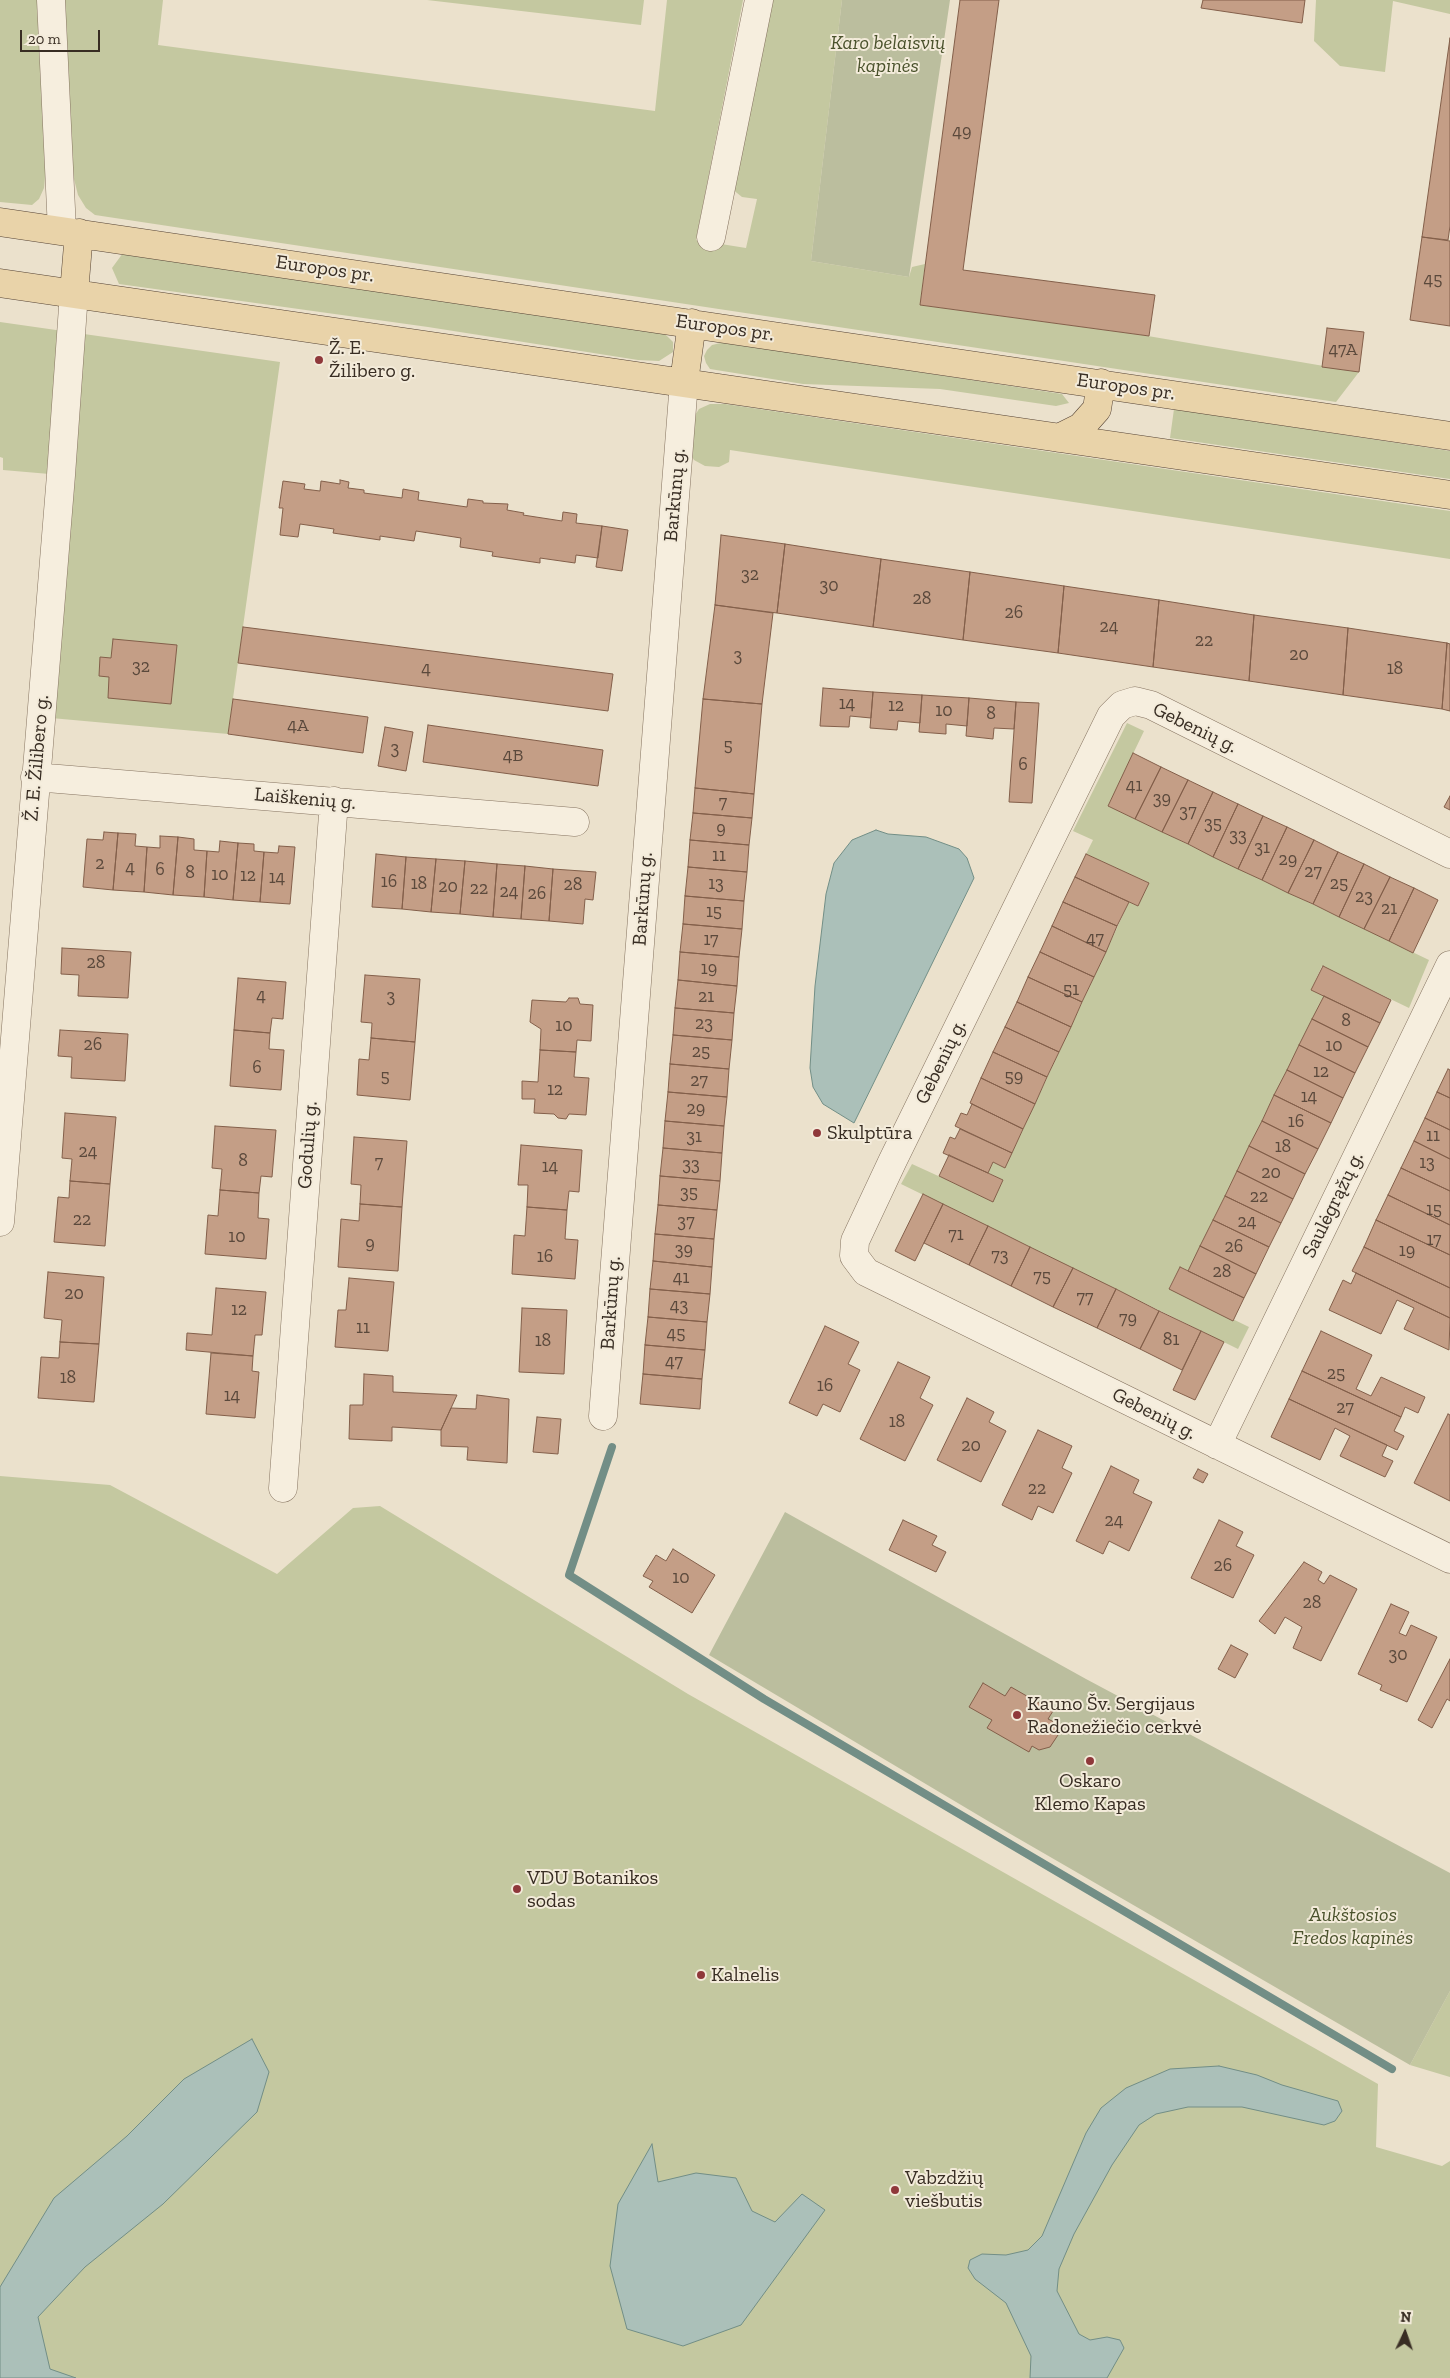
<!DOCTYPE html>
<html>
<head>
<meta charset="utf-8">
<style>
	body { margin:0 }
	#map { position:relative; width:1450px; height:2378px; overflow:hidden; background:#ebe1cc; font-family:"Zilla Slab",serif }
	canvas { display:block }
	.north { position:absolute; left:1380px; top:2308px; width:50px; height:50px; -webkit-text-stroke:4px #f3ebda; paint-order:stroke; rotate:3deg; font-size:14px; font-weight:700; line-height:20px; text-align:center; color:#382d23 }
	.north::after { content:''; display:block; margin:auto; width:18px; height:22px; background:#382d23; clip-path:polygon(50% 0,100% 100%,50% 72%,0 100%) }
	.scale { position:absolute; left:20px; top:30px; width:80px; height:22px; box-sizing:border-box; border:2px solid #382d23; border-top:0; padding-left:6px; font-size:15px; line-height:18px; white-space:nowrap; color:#382d23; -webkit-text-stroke:4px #f3ebda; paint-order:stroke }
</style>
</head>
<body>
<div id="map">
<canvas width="1450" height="2378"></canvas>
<div class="north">N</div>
<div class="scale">20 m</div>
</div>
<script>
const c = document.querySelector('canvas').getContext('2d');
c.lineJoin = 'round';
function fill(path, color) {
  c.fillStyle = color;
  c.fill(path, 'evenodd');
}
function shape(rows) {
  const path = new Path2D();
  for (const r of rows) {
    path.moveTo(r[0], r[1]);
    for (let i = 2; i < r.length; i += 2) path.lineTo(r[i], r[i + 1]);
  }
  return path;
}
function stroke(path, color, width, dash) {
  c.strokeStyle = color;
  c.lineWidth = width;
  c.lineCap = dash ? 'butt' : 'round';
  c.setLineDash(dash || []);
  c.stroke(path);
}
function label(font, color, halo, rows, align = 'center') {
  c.font = font + ' "Zilla Slab",serif';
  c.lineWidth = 4;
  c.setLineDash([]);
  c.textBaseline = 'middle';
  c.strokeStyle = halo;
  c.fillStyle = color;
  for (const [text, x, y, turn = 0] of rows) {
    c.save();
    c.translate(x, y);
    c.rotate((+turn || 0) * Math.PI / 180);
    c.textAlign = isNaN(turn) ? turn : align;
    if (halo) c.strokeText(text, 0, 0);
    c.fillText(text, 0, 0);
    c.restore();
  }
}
fill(shape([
	[0,0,37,0,46,168,44,188,39,199,32,205,0,202],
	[60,0,163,0,158,45,655,111,667,0,743,0,696,240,746,248,757,199,742,197,732,189,768,0,842,0,811,261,909,277,912,267,925,264,920,305,1142,335,1359,372,1336,402,95,215,86,208,78,195,73,175],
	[427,0,644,0,641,25],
	[1316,0,1450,0,1450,14,1393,1,1385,72,1340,66,1314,41],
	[123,253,665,334,673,342,673,352,659,361,638,360,428,327,119,284,112,268],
	[0,322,280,362,228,734,40,717,61,475,3,470,3,458,0,457],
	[725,342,1062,394,1069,403,1056,406,940,389,803,384,710,369,706,363,704,356,707,350,712,345],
	[710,404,725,404,1450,511,1450,559,730,450,729,462,719,467,705,466,694,460,687,448,690,423,699,409],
	[1174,409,1450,451,1450,479,1170,438],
	[1127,723,1144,731,1108,806,1429,960,1409,1008,1322,966,1311,990,1324,996,1188,1271,1180,1267,1169,1288,1249,1327,1238,1349,901,1184,912,1164,993,1201,1003,1180,988,1173,993,1162,1005,1168,1129,902,1138,906,1149,883,1086,854,1093,840,1073,831],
	[0,1476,110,1485,277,1574,353,1508,380,1506,688,1694,1378,2084,1376,2147,1442,2166,1450,2161,1450,2378,0,2378],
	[1450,1991,1450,2077,1410,2065]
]), '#c4c8a0');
fill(shape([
	[842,0,950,0,909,277,811,261],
	[785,1512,1086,1679,1450,1873,1450,1991,1410,2065,988,1821,709,1655]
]), '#bbbe9e');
const water = shape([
	[876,830,888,834,926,837,959,849,967,858,974,878,854,1123,823,1104,813,1087,810,1068,815,986,826,894,834,863,852,840,876,830],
	[252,2039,269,2072,257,2112,163,2204,85,2267,38,2317,50,2369,76,2378,0,2378,0,2287,54,2198,127,2136,184,2079,252,2039],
	[1219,2066,1257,2075,1282,2085,1338,2101,1342,2111,1335,2121,1324,2125,1242,2107,1188,2107,1156,2114,1139,2125,1112,2165,1074,2234,1059,2269,1057,2291,1079,2334,1090,2340,1107,2337,1120,2340,1124,2348,1107,2378,1030,2378,1031,2356,1006,2303,975,2279,968,2268,970,2260,982,2254,1006,2255,1028,2250,1042,2236,1086,2133,1101,2108,1126,2088,1170,2069,1219,2066],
	[652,2144,658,2182,696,2173,736,2178,752,2211,775,2222,802,2194,825,2210,741,2325,683,2346,627,2329,610,2266,618,2204,652,2144]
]);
fill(water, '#abc0b9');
stroke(water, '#728e86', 1);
stroke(shape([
	[612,1447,569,1575,764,1699,1392,2069]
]), '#728e86', 8);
const building = shape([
	[960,0,999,0,963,270,1155,295,1149,336,920,305,960,0],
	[1203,0,1305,0,1302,23,1201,8,1203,0],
	[1450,38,1450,226,1448,240,1422,237,1450,38],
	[1422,237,1450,241,1450,326,1410,320,1422,237],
	[1327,328,1364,332,1359,372,1322,367,1327,328],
	[340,480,349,482,348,488,364,490,364,493,402,498,403,489,419,492,418,500,467,507,468,499,483,501,483,503,508,504,507,510,524,513,523,515,562,521,563,512,577,514,576,523,602,526,598,558,576,555,575,563,540,558,540,563,492,556,493,552,460,547,461,538,416,531,414,541,380,536,380,540,333,533,334,529,300,524,298,537,280,535,283,508,279,508,283,481,305,484,304,489,320,491,321,481,340,484,340,480],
	[602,526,628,530,622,571,596,567,602,526],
	[721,535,785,544,777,613,715,605,721,535],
	[785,544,881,559,873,627,777,613,785,544],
	[881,559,970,572,963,640,873,627,881,559],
	[970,572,1064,586,1058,653,963,640,970,572],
	[1064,586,1159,600,1153,667,1058,653,1064,586],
	[1159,600,1254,615,1249,681,1153,667,1159,600],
	[715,605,773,613,762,704,703,699,715,605],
	[1254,615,1348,628,1343,695,1249,681,1254,615],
	[243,627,613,674,608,711,238,663,243,627],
	[1348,628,1447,643,1442,709,1343,695,1348,628],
	[113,639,177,645,171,704,108,698,109,677,99,676,100,657,111,658,113,639],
	[1447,643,1450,644,1450,711,1442,709,1447,643],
	[823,688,873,692,871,718,850,716,849,727,820,726,823,688],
	[873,692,922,695,920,723,898,721,897,730,870,728,873,692],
	[922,695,969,698,967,726,946,724,946,734,919,732,922,695],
	[969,698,1016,702,1014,729,994,728,993,739,966,736,969,698],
	[233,699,368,717,363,753,228,734,233,699],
	[703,699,762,704,754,794,695,788,703,699],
	[1016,702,1039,703,1032,803,1009,802,1016,702],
	[428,725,603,750,598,786,423,762,428,725],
	[385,727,413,732,406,771,378,766,385,727],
	[1133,753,1161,767,1135,819,1108,806,1133,753],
	[1161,767,1188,780,1162,832,1135,819,1161,767],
	[1188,780,1213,792,1188,844,1162,832,1188,780],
	[695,788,754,794,752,818,693,813,695,788],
	[1213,792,1238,804,1213,857,1188,844,1213,792],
	[1450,796,1450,810,1444,807,1450,796],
	[1238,804,1263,816,1238,869,1213,857,1238,804],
	[693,813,752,818,749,845,690,840,693,813],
	[1263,816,1287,827,1262,880,1238,869,1263,816],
	[1287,827,1314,840,1288,893,1262,880,1287,827],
	[104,832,118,833,113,890,83,887,87,839,103,840,104,832],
	[118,833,136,834,135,846,147,847,144,892,113,890,118,833],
	[160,836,178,837,173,895,144,892,147,847,160,848,160,836],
	[178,837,194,839,194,850,207,851,204,897,173,895,178,837],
	[690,840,749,845,747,872,688,867,690,840],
	[1314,840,1338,852,1313,904,1288,893,1314,840],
	[220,841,238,843,233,900,204,897,207,851,219,852,220,841],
	[238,843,254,844,254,851,264,852,260,902,233,900,238,843],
	[279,846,295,847,290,904,260,902,264,852,278,853,279,846],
	[1338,852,1364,864,1339,917,1313,904,1338,852],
	[376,854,406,857,402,909,372,907,376,854],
	[1086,854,1149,883,1138,906,1075,877,1086,854],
	[406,857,436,859,431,912,402,909,406,857],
	[436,859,465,861,460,914,431,912,436,859],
	[465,861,497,864,493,917,460,914,465,861],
	[497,864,525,866,521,919,493,917,497,864],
	[1364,864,1390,877,1364,929,1339,917,1364,864],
	[525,866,553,869,549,921,521,919,525,866],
	[688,867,747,872,744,901,685,896,688,867],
	[553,869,596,872,593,900,585,899,583,924,549,921,553,869],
	[1075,877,1129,902,1117,926,1063,902,1075,877],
	[1390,877,1414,888,1389,941,1364,929,1390,877],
	[1414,888,1438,900,1413,953,1389,941,1414,888],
	[685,896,744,901,742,929,683,924,685,896],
	[1063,902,1117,926,1106,952,1052,926,1063,902],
	[683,924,742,929,739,957,680,952,683,924],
	[1052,926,1106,952,1094,977,1040,952,1052,926],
	[62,948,131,952,128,998,78,996,79,975,61,974,62,948],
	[680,952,739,957,737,986,678,980,680,952],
	[1040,952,1094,977,1082,1002,1028,977,1040,952],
	[1323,966,1391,1000,1380,1023,1311,990,1323,966],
	[365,975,420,979,415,1042,371,1038,372,1023,361,1022,365,975],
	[1028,977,1082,1002,1071,1027,1017,1002,1028,977],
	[238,978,286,982,283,1019,272,1018,270,1033,234,1030,238,978],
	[678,980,737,986,734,1013,675,1008,678,980],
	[1324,996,1380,1023,1368,1047,1312,1019,1324,996],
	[569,998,578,998,580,1004,593,1005,591,1041,577,1040,576,1052,540,1050,541,1029,530,1022,532,1000,566,1002,569,998],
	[1017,1002,1071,1027,1059,1052,1005,1027,1017,1002],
	[675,1008,734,1013,732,1040,673,1035,675,1008],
	[1312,1019,1368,1047,1355,1073,1299,1045,1312,1019],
	[1005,1027,1059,1052,1047,1077,993,1052,1005,1027],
	[60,1030,128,1034,125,1081,71,1078,72,1057,58,1056,60,1030],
	[234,1030,270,1033,269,1049,284,1050,281,1090,230,1086,234,1030],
	[673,1035,732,1040,729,1069,670,1064,673,1035],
	[371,1038,415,1042,410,1100,357,1095,359,1059,369,1060,371,1038],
	[1299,1045,1355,1073,1343,1098,1287,1070,1299,1045],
	[540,1050,576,1052,574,1077,589,1078,586,1115,569,1114,566,1119,558,1118,554,1114,534,1113,535,1099,522,1099,522,1081,538,1082,540,1050],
	[993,1052,1047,1077,1035,1104,981,1078,993,1052],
	[670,1064,729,1069,727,1097,668,1092,670,1064],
	[1448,1069,1450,1070,1450,1098,1437,1092,1448,1069],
	[1287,1070,1343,1098,1331,1123,1274,1095,1287,1070],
	[981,1078,1035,1104,1023,1129,970,1103,981,1078],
	[668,1092,727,1097,724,1126,665,1121,668,1092],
	[1437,1092,1450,1098,1450,1130,1425,1118,1437,1092],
	[1274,1095,1331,1123,1318,1149,1262,1121,1274,1095],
	[972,1104,1023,1129,1012,1153,955,1126,961,1113,967,1115,972,1104],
	[65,1113,116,1117,110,1184,70,1181,72,1159,62,1158,65,1113],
	[1425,1118,1450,1130,1450,1159,1414,1141,1425,1118],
	[665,1121,724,1126,722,1153,663,1148,665,1121],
	[1262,1121,1318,1149,1305,1174,1249,1146,1262,1121],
	[215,1126,276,1130,272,1177,261,1176,259,1193,220,1190,222,1169,212,1168,215,1126],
	[960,1129,1012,1153,1005,1168,993,1162,988,1173,943,1153,950,1137,955,1139,960,1129],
	[354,1137,407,1141,402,1207,360,1204,361,1185,351,1184,354,1137],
	[1414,1141,1450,1159,1450,1191,1401,1168,1414,1141],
	[521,1145,582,1150,579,1192,569,1191,567,1210,527,1207,528,1185,518,1185,521,1145],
	[1249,1146,1305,1174,1293,1199,1237,1171,1249,1146],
	[663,1148,722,1153,720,1181,660,1176,663,1148],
	[949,1155,1003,1180,993,1202,939,1176,949,1155],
	[1401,1168,1450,1191,1450,1225,1388,1195,1401,1168],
	[1237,1171,1293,1199,1281,1223,1225,1196,1237,1171],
	[660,1176,720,1181,717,1210,658,1205,660,1176],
	[70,1181,110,1184,105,1246,54,1242,58,1197,69,1198,70,1181],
	[220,1190,259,1193,258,1218,269,1219,266,1259,205,1254,208,1215,218,1216,220,1190],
	[923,1194,943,1204,915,1261,895,1251,923,1194],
	[1388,1195,1450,1225,1450,1255,1376,1220,1388,1195],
	[1225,1196,1281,1223,1269,1247,1213,1220,1225,1196],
	[360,1204,402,1207,398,1271,338,1267,341,1219,359,1221,360,1204],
	[943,1204,988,1226,969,1265,924,1243,943,1204],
	[658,1205,717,1210,714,1239,655,1234,658,1205],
	[527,1207,567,1210,565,1239,578,1240,575,1279,512,1274,514,1235,525,1236,527,1207],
	[1213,1220,1269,1247,1256,1274,1200,1246,1213,1220],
	[1376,1220,1450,1255,1450,1288,1364,1247,1376,1220],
	[988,1226,1030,1247,1011,1286,969,1265,988,1226],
	[655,1234,714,1239,712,1267,653,1261,655,1234],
	[1200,1246,1256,1274,1244,1298,1188,1271,1200,1246],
	[1030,1247,1073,1268,1053,1307,1011,1286,1030,1247],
	[1364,1247,1450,1288,1450,1318,1352,1271,1364,1247],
	[653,1261,712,1267,710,1294,650,1289,653,1261],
	[1180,1267,1244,1298,1233,1321,1169,1289,1180,1267],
	[1073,1268,1116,1289,1097,1328,1053,1307,1073,1268],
	[48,1272,104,1277,99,1344,60,1342,62,1320,44,1318,48,1272],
	[1356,1273,1450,1318,1449,1350,1404,1329,1414,1308,1397,1300,1381,1334,1329,1310,1343,1280,1351,1284,1356,1273],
	[349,1278,394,1282,388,1351,335,1347,338,1310,346,1310,349,1278],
	[216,1288,266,1292,262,1335,255,1335,253,1356,186,1350,187,1333,212,1335,216,1288],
	[650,1289,710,1294,707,1322,648,1317,650,1289],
	[1116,1289,1159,1311,1140,1349,1097,1328,1116,1289],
	[522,1308,567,1310,564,1374,519,1372,522,1308],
	[1159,1311,1201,1331,1182,1370,1140,1349,1159,1311],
	[648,1317,707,1322,705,1350,645,1345,648,1317],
	[825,1326,859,1342,848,1364,860,1370,840,1412,823,1404,817,1416,789,1403,825,1326],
	[1201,1331,1224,1342,1195,1400,1173,1390,1201,1331],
	[1321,1331,1372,1355,1356,1389,1371,1396,1381,1377,1425,1397,1418,1413,1405,1407,1401,1417,1302,1371,1321,1331],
	[60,1342,99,1344,94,1402,38,1398,41,1357,59,1358,60,1342],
	[645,1345,705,1350,702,1379,643,1374,645,1345],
	[211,1353,253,1356,252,1371,259,1372,255,1418,206,1414,211,1353],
	[898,1362,930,1377,920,1398,933,1405,905,1461,860,1439,898,1362],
	[1302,1371,1401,1417,1394,1431,1404,1436,1397,1450,1289,1399,1302,1371],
	[364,1374,393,1376,393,1392,457,1395,441,1430,392,1427,392,1441,349,1439,350,1405,363,1405,364,1374],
	[643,1374,702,1379,700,1409,640,1404,643,1374],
	[477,1395,509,1399,507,1463,467,1460,468,1447,441,1446,441,1430,451,1408,476,1409,477,1395],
	[967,1398,994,1412,989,1422,1006,1431,981,1482,937,1460,967,1398],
	[1289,1399,1387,1445,1382,1456,1393,1461,1385,1477,1340,1456,1350,1436,1335,1428,1320,1460,1271,1437,1289,1399],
	[1448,1414,1450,1415,1450,1501,1414,1483,1448,1414],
	[537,1417,561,1419,558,1454,533,1452,537,1417],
	[1038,1430,1072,1446,1062,1468,1072,1473,1053,1513,1038,1506,1032,1520,1002,1505,1038,1430],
	[1111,1466,1139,1480,1133,1493,1152,1502,1129,1551,1109,1541,1103,1554,1076,1541,1111,1466],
	[1198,1469,1208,1474,1203,1483,1193,1478,1198,1469],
	[903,1520,937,1536,932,1545,946,1552,936,1572,889,1550,903,1520],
	[1219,1520,1243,1532,1236,1546,1254,1555,1233,1598,1191,1578,1219,1520],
	[673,1549,715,1575,692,1613,649,1587,653,1581,643,1576,656,1555,666,1561,673,1549],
	[1304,1562,1322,1572,1318,1580,1324,1584,1330,1575,1357,1589,1321,1661,1293,1648,1302,1627,1285,1617,1275,1634,1259,1621,1304,1562],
	[1391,1604,1409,1612,1399,1633,1406,1636,1411,1625,1437,1637,1407,1702,1380,1690,1382,1685,1358,1674,1391,1604],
	[1231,1645,1248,1654,1235,1678,1218,1669,1231,1645],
	[1450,1659,1450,1701,1447,1699,1432,1728,1418,1720,1450,1659],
	[983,1683,1005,1696,1011,1687,1053,1711,1048,1719,1056,1723,1058,1735,1050,1747,1039,1750,1032,1746,1029,1752,987,1728,992,1720,969,1707,983,1683]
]);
fill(building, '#c49e86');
stroke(building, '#835f4a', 1);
const minor = shape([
	[51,0,62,230],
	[711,237,759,0],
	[35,777,575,822],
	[1450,854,1151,705,1135,701,1122,705,1111,716,893,1160,855,1241,854,1256,866,1272,1450,1559],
	[0,1222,61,475,74,293],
	[603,1416,684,382],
	[1217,1445,1450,965],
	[283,1488,334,801]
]);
const major = shape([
	[0,222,1450,436],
	[0,283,1450,495],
	[74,293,79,233],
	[684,382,692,323],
	[1059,438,1081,427,1097,409,1101,383]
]);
stroke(minor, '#867461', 29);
stroke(major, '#554335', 29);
stroke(minor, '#f6eede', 28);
stroke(major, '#e9d3a9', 28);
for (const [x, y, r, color] of [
	[319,360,5,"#8f383a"],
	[817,1133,5,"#8f383a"],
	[1017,1715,5,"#8f383a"],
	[1090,1761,5,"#8f383a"],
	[517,1889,5,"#8f383a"],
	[701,1975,5,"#8f383a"],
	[895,2190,5,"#8f383a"]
]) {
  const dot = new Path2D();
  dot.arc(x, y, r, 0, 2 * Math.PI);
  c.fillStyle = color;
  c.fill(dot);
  stroke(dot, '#f3ebda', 2);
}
label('18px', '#5b493c', null, [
	["49",962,132],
	["45",1433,280],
	["47A",1343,350],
	["32",750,575],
	["30",829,586],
	["28",922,599],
	["26",1014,613],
	["24",1109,627],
	["22",1204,641],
	["20",1299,655],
	["3",738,656],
	["32",141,667],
	["4",426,669],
	["18",1395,669],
	["14",847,704],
	["12",896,706],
	["10",944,711],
	["8",991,714],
	["4A",298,726],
	["5",728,746],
	["3",395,749],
	["4B",513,756],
	["6",1023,765],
	["41",1134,786],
	["39",1162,799],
	["7",723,803],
	["37",1188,812],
	["35",1213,824],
	["9",721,829],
	["33",1238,836],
	["31",1262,848],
	["11",719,856],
	["29",1288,860],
	["2",100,864],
	["4",130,868],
	["6",160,870],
	["27",1313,872],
	["8",190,873],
	["10",220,875],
	["12",248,876],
	["14",277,878],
	["16",389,882],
	["18",419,884],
	["13",716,884],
	["25",1339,884],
	["28",573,885],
	["20",448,887],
	["22",479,889],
	["24",509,892],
	["26",537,894],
	["23",1364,897],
	["21",1389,909],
	["15",714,912],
	["47",1095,939],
	["17",711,940],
	["28",96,963],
	["19",709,969],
	["51",1071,990],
	["4",261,996],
	["3",391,997],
	["21",706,997],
	["8",1346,1021],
	["23",704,1024],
	["10",564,1026],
	["26",93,1045],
	["10",1334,1046],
	["25",701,1052],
	["6",257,1068],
	["12",1321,1072],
	["5",385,1077],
	["59",1014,1077],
	["27",699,1081],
	["12",555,1090],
	["14",1309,1097],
	["29",696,1109],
	["16",1296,1122],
	["11",1433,1136],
	["31",694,1137],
	["18",1283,1147],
	["24",88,1152],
	["8",243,1161],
	["7",379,1163],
	["13",1427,1163],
	["33",691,1165],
	["14",550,1167],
	["20",1271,1173],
	["35",689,1193],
	["22",1259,1197],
	["15",1434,1210],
	["22",82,1220],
	["37",686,1222],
	["24",1247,1222],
	["71",956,1235],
	["10",237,1237],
	["17",1434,1240],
	["9",370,1244],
	["26",1234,1247],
	["39",684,1250],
	["19",1407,1251],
	["73",1000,1256],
	["16",545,1257],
	["28",1222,1272],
	["75",1042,1277],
	["41",681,1278],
	["20",74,1294],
	["77",1085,1298],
	["43",679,1306],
	["12",239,1310],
	["79",1128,1319],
	["11",363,1328],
	["45",676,1334],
	["81",1171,1340],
	["18",543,1341],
	["47",674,1362],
	["25",1336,1374],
	["18",68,1378],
	["16",825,1386],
	["14",232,1396],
	["27",1345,1408],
	["18",897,1422],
	["20",971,1446],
	["22",1037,1489],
	["24",1114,1521],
	["26",1223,1566],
	["10",681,1578],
	["28",1312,1603],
	["30",1398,1655]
]);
label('italic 20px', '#4a522c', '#f3ebda', [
	["Karo belaisvių",888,43],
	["kapinės",888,66],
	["Aukštosios",1353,1915],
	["Fredos kapinės",1353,1938]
]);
label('20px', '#382d23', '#f3ebda', [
	["Europos pr.",325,269,8],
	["Europos pr.",725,328,8],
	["Europos pr.",1126,387,8],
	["Barkūnų g.",675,495,-85],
	["Gebenių g.",1195,728,26],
	["Ž. E. Žilibero g.",37,758,-85],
	["Laiškenių g.",305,799,5],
	["Barkūnų g.",643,899,-86],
	["Gebenių g.",941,1062,-64],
	["Godulių g.",308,1145,-86],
	["Saulėgrąžų g.",1333,1205,-64],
	["Barkūnų g.",611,1303,-86],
	["Gebenių g.",1154,1414,27]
]);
label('20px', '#382d23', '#f3ebda', [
	["Ž. E.",329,348],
	["Žilibero g.",329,371],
	["Skulptūra",827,1133],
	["Kauno Šv. Sergijaus",1027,1704],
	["Radonežiečio cerkvė",1027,1727],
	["Oskaro",1090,1781,"center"],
	["Klemo Kapas",1090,1804,"center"],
	["VDU Botanikos",527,1878],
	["sodas",527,1901],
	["Kalnelis",711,1975],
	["Vabzdžių",905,2178],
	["viešbutis",905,2201]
], 'left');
</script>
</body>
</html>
